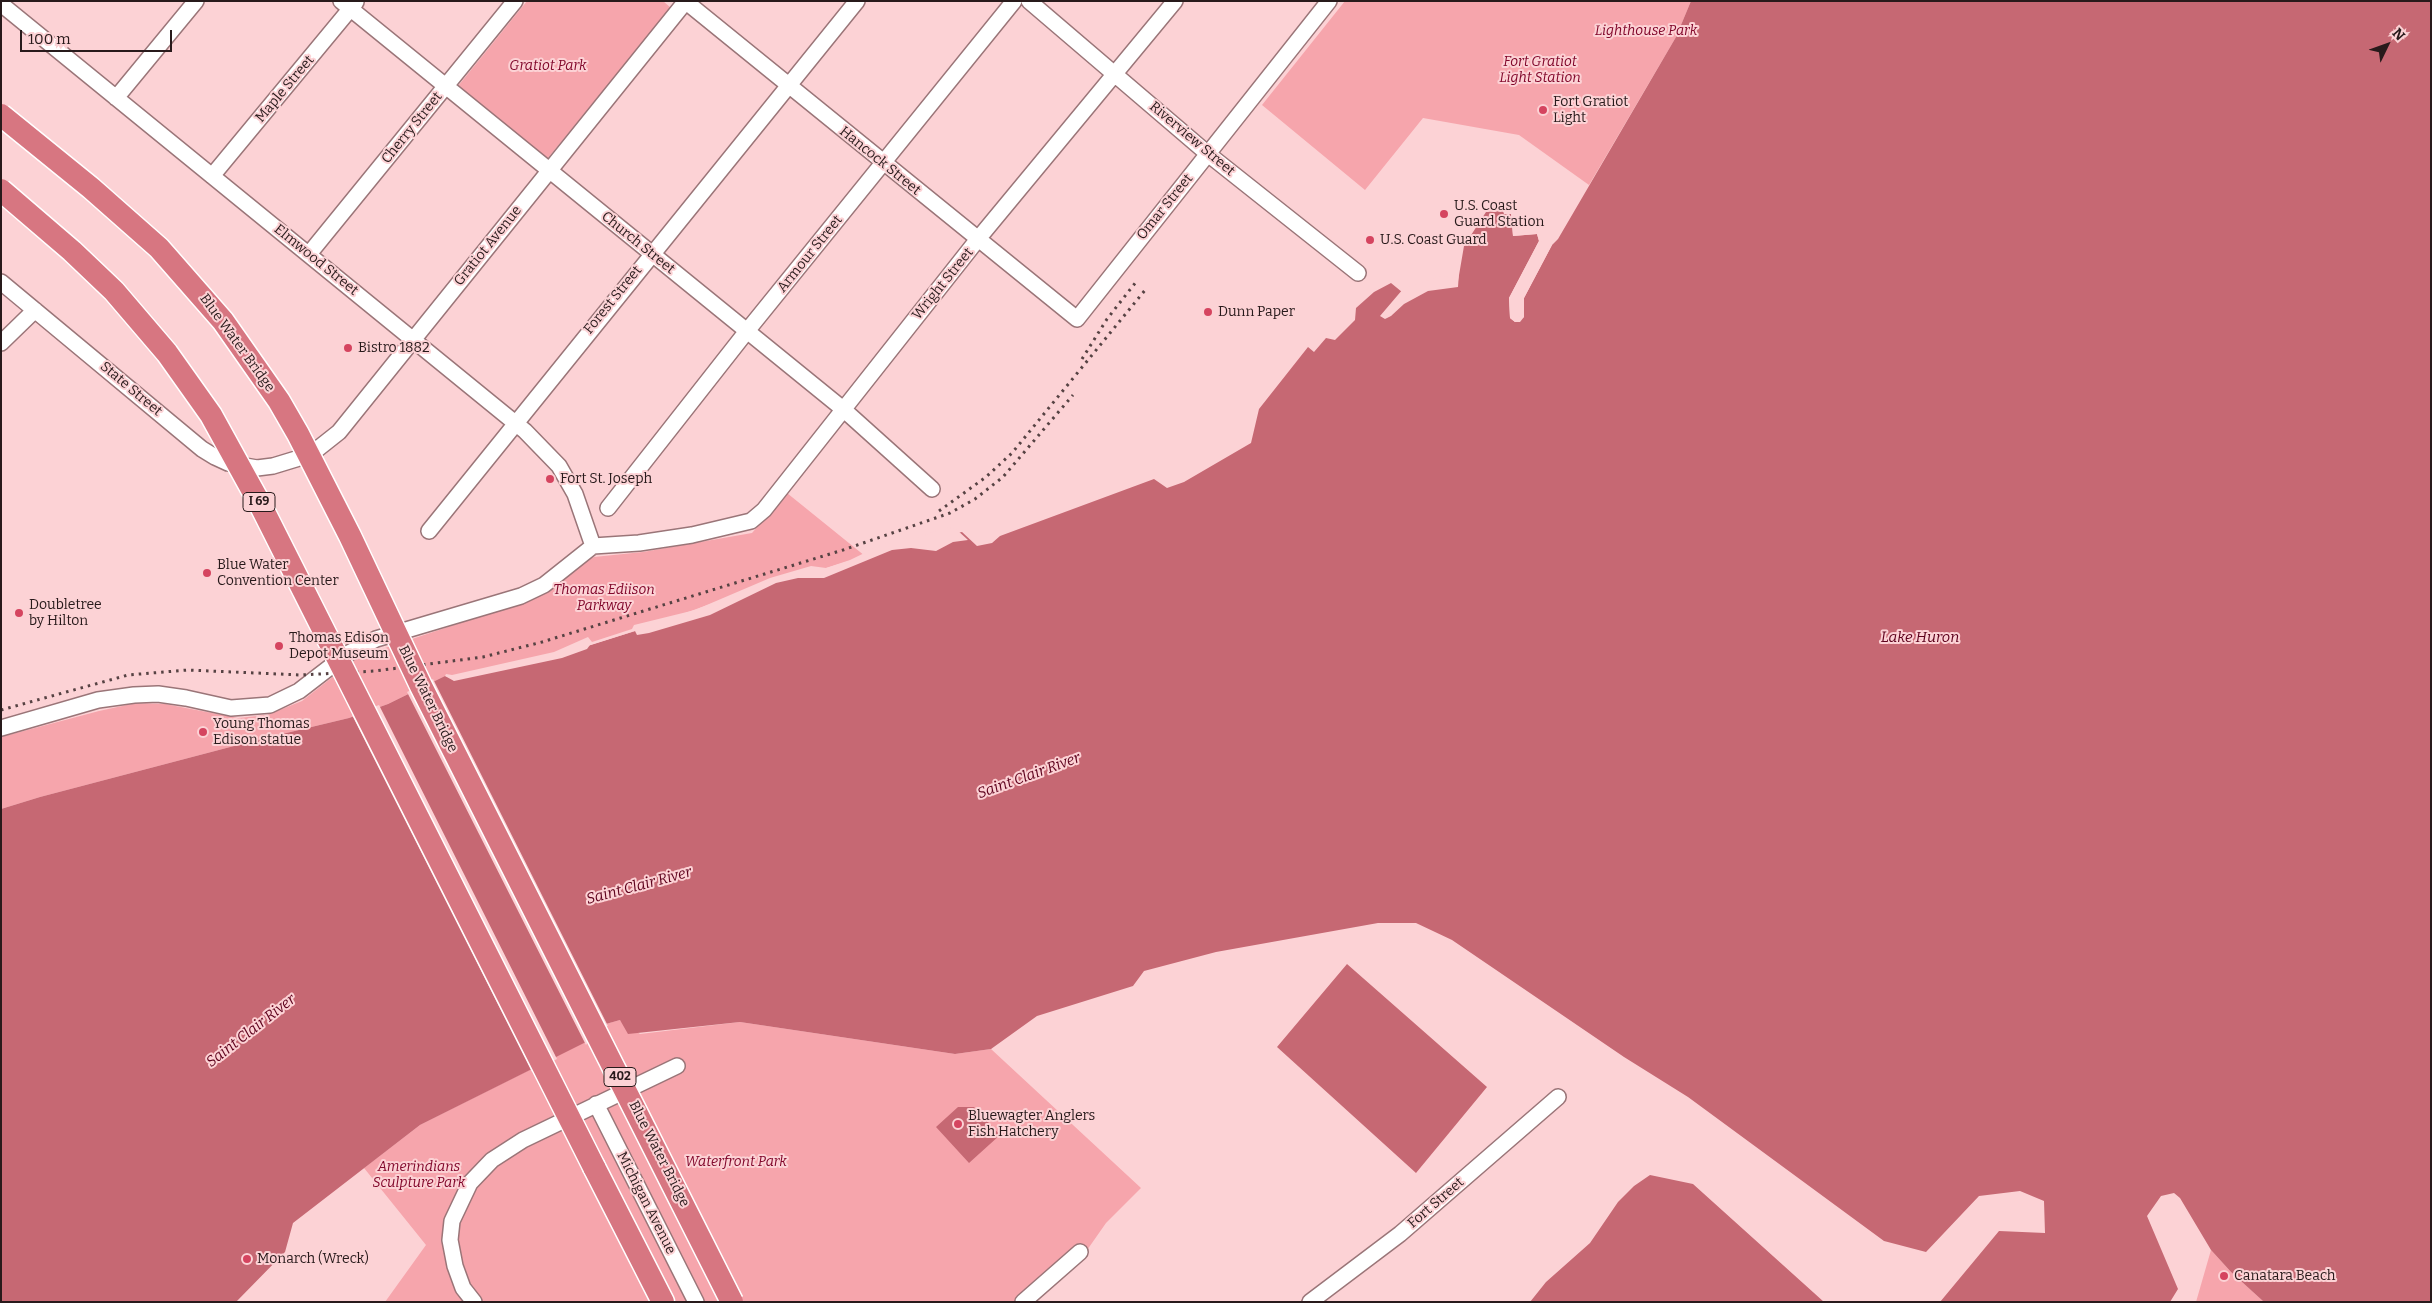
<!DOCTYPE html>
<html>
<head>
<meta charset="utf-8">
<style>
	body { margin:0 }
	#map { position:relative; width:2432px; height:1303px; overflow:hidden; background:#fcd2d5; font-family:Bitter,serif }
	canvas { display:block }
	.frame { position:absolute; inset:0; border:2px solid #281a1b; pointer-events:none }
	.north { position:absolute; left:2362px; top:20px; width:50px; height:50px; -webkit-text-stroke:4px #fcd2d5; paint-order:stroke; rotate:48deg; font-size:14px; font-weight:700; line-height:20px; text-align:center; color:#281a1b }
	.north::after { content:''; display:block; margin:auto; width:18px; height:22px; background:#281a1b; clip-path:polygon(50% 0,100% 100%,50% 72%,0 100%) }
	.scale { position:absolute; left:20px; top:30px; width:152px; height:22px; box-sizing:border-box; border:2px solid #281a1b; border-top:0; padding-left:6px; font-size:15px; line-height:18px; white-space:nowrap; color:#281a1b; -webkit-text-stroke:4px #fcd2d5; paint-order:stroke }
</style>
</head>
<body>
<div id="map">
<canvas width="2432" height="1303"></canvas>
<div class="frame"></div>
<div class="north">N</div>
<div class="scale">100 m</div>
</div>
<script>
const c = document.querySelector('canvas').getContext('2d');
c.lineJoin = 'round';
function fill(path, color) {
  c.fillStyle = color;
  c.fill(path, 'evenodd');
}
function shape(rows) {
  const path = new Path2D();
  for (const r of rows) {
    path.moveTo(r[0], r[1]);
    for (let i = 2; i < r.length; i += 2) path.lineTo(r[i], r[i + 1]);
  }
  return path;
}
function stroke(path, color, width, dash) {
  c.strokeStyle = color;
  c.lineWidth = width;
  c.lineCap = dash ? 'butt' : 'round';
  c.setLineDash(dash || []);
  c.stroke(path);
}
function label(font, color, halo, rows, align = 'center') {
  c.font = font + ' Bitter,serif';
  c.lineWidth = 4;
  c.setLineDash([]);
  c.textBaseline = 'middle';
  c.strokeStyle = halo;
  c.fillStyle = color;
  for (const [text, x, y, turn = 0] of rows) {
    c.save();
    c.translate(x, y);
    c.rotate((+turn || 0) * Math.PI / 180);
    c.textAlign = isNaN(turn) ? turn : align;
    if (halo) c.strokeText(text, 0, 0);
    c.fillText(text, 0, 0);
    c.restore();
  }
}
fill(shape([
	[527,1,663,1,671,8,543,164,454,91],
	[1345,1,1691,1,1676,37,1589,185,1519,135,1423,118,1365,190,1262,105],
	[787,493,865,556,716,602,635,631,555,654,452,678,445,676,388,704,349,718,253,741,40,797,1,809,1,737,99,711,136,703,165,704,238,718,267,715,302,701,358,657,532,599,550,590,580,565,594,557,643,552,752,533],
	[620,1020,640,1034,740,1022,955,1054,991,1049,1141,1188,1106,1223,1085,1253,1029,1302,385,1302,426,1245,364,1168,420,1125,537,1066,580,1031],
	[2211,1250,2231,1272,2264,1302,2196,1302]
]), '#f6a5ac');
fill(shape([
	[1691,1,2431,1,2431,1302,2264,1302,2231,1272,2211,1250,2180,1198,2174,1193,2161,1196,2147,1216,2178,1289,2170,1302,1940,1302,1999,1231,2045,1233,2044,1201,2020,1191,1979,1196,1926,1252,1884,1241,1688,1097,1624,1057,1452,940,1416,923,1378,923,1216,952,1144,971,1133,986,1037,1016,991,1049,955,1054,740,1022,628,1034,620,1020,581,1031,586,1042,420,1125,293,1223,285,1252,236,1302,1,1302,1,809,40,797,253,741,349,718,388,704,445,676,452,678,591,645,695,612,771,580,826,570,916,542,962,532,977,546,992,543,1000,536,1154,479,1167,488,1184,482,1251,443,1259,409,1308,347,1314,352,1326,338,1335,340,1355,320,1356,308,1374,292,1391,283,1402,292,1458,281,1464,246,1486,212,1503,211,1504,214,1511,214,1513,236,1537,234,1539,241,1509,298,1510,318,1515,322,1524,317,1524,298,1552,245,1558,239,1676,37],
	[1347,964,1487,1087,1416,1173,1277,1047],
	[958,1107,974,1107,1000,1135,969,1163,936,1127],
	[1650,1175,1693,1184,1824,1302,1530,1302,1546,1282,1590,1243,1618,1202,1634,1186]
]), '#c66873');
fill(shape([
	[1511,211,1513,213,1515,233,1538,232,1542,241,1512,299,1512,317,1515,319,1522,316,1521,297,1551,242,1552,245,1524,298,1524,317,1520,322,1515,322,1510,318,1509,298,1539,241,1537,234,1513,236],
	[1457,272,1459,272,1458,287,1428,291,1404,304,1391,316,1385,319,1380,316,1403,289,1440,276,1456,278],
	[945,527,956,529,968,540,953,542,936,551,911,548,892,550,824,578,798,578,776,583,710,615,649,633,637,635,635,631,590,645,587,649,562,658,454,681,445,676,446,674,452,675,554,652,588,637,592,642,632,629,634,625,695,610,770,578,811,566,826,568,850,560,883,544,892,543,904,538,916,539],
	[433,679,608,1026,584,1033,589,1041,586,1045,407,692],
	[379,705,557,1059,532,1072,352,715]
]), '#fcd2d5');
const minor = shape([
	[341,1,843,409,932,489],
	[685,1,1077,319,1329,1],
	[1029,1,1208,154,1358,273],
	[1,4,525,431,559,466,575,494,593,546],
	[116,98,196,1],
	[212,176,356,2],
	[309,254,515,1],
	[1,282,202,449,215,457,228,463,257,468,273,466,296,459,315,451,339,432,686,1],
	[1,343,35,310],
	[608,508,747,331,1014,1],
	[429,531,857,1],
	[593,546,639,543,692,535,751,521,764,510,978,239,1175,1],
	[1,728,98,700,134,695,158,694,186,698,231,708,270,705,299,691,347,654,376,639,521,596,544,585,593,546],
	[596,1104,696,1302],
	[474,1302,463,1288,455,1266,450,1240,452,1221,470,1183,492,1160,523,1140,677,1066],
	[1023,1302,1080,1252],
	[1310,1302,1400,1234,1558,1097]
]);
const highway = shape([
	[594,1167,663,1302]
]);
stroke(minor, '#9a7578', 18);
stroke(highway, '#fff', 25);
stroke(minor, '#fff', 15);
stroke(highway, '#d77681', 22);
stroke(shape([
	[1082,359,1107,319,1136,282],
	[939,511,986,477,1012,453,1146,289],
	[1,710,128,675,188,670,301,675,375,671,483,657,542,642,843,550,950,513,975,499,1003,477,1073,395]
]), '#564243', 3, [2.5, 5]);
const highwayBridge = shape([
	[1,115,91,188,159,248,223,321,279,401,298,434,350,536,421,686,732,1302],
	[1,190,72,251,114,291,167,353,211,415,260,504,594,1167]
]);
stroke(highwayBridge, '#fff', 25, []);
stroke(highwayBridge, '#d77681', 22);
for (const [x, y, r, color] of [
	[1543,110,5,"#d5445f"],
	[1444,214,5,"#d5445f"],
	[1370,240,5,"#d5445f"],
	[1208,312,5,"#d5445f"],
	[348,348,5,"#d5445f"],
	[550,479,5,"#d5445f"],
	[207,573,5,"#d5445f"],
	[19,613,5,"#d5445f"],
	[279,646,5,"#d5445f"],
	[203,732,5,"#d5445f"],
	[958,1124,5,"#d5445f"],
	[247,1259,5,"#d5445f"],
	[2224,1276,5,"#d5445f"]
]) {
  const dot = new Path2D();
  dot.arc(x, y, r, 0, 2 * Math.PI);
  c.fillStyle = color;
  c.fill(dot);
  stroke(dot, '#fcd2d5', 2);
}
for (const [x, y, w] of [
	[259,502,32],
	[620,1077,32]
]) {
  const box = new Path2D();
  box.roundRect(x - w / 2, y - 9.5, w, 19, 4);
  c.fillStyle = '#fcd2d5';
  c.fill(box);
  stroke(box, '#281a1b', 1);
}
label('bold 12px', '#281a1b', null, [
	["I 69",259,502],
	["402",620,1077]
]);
label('italic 14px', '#82082c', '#fcd2d5', [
	["Lighthouse Park",1646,31],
	["Fort Gratiot",1540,62],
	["Light Station",1540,78],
	["Gratiot Park",548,66],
	["Thomas Ediison",604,590],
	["Parkway",604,606],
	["Waterfront Park",736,1162],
	["Amerindians",419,1167],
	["Sculpture Park",419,1183]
]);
label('14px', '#281a1b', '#fcd2d5', [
	["Maple Street",285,89,-50],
	["Cherry Street",412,128,-51],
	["Riverview Street",1192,139,40],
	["Hancock Street",880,161,39],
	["Omar Street",1165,207,-51],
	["Church Street",638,243,39],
	["Gratiot Avenue",488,246,-51],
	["Armour Street",810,254,-51],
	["Elmwood Street",316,260,39],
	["Wright Street",943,284,-51],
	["Forest Street",613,300,-51],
	["Blue Water Bridge",237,343,54],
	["State Street",131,389,40],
	["Blue Water Bridge",428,699,64],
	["Blue Water Bridge",659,1154,63],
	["Michigan Avenue",646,1203,63],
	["Fort Street",1436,1203,-41]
]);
label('14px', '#281a1b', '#fcd2d5', [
	["Fort Gratiot",1553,102],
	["Light",1553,118],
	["U.S. Coast",1454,206],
	["Guard Station",1454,222],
	["U.S. Coast Guard",1380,240],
	["Dunn Paper",1218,312],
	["Bistro 1882",358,348],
	["Fort St. Joseph",560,479],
	["Blue Water",217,565],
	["Convention Center",217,581],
	["Doubletree",29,605],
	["by Hilton",29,621],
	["Thomas Edison",289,638],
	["Depot Museum",289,654],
	["Young Thomas",213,724],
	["Edison statue",213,740],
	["Bluewagter Anglers",968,1116],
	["Fish Hatchery",968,1132],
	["Monarch (Wreck)",257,1259],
	["Canatara Beach",2234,1276]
], 'left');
label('italic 15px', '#5d011c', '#fcd2d5', [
	["Lake Huron",1920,638],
	["Saint Clair River",1029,776,-20],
	["Saint Clair River",639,886,-15],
	["Saint Clair River",251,1031,-38]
]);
</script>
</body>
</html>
